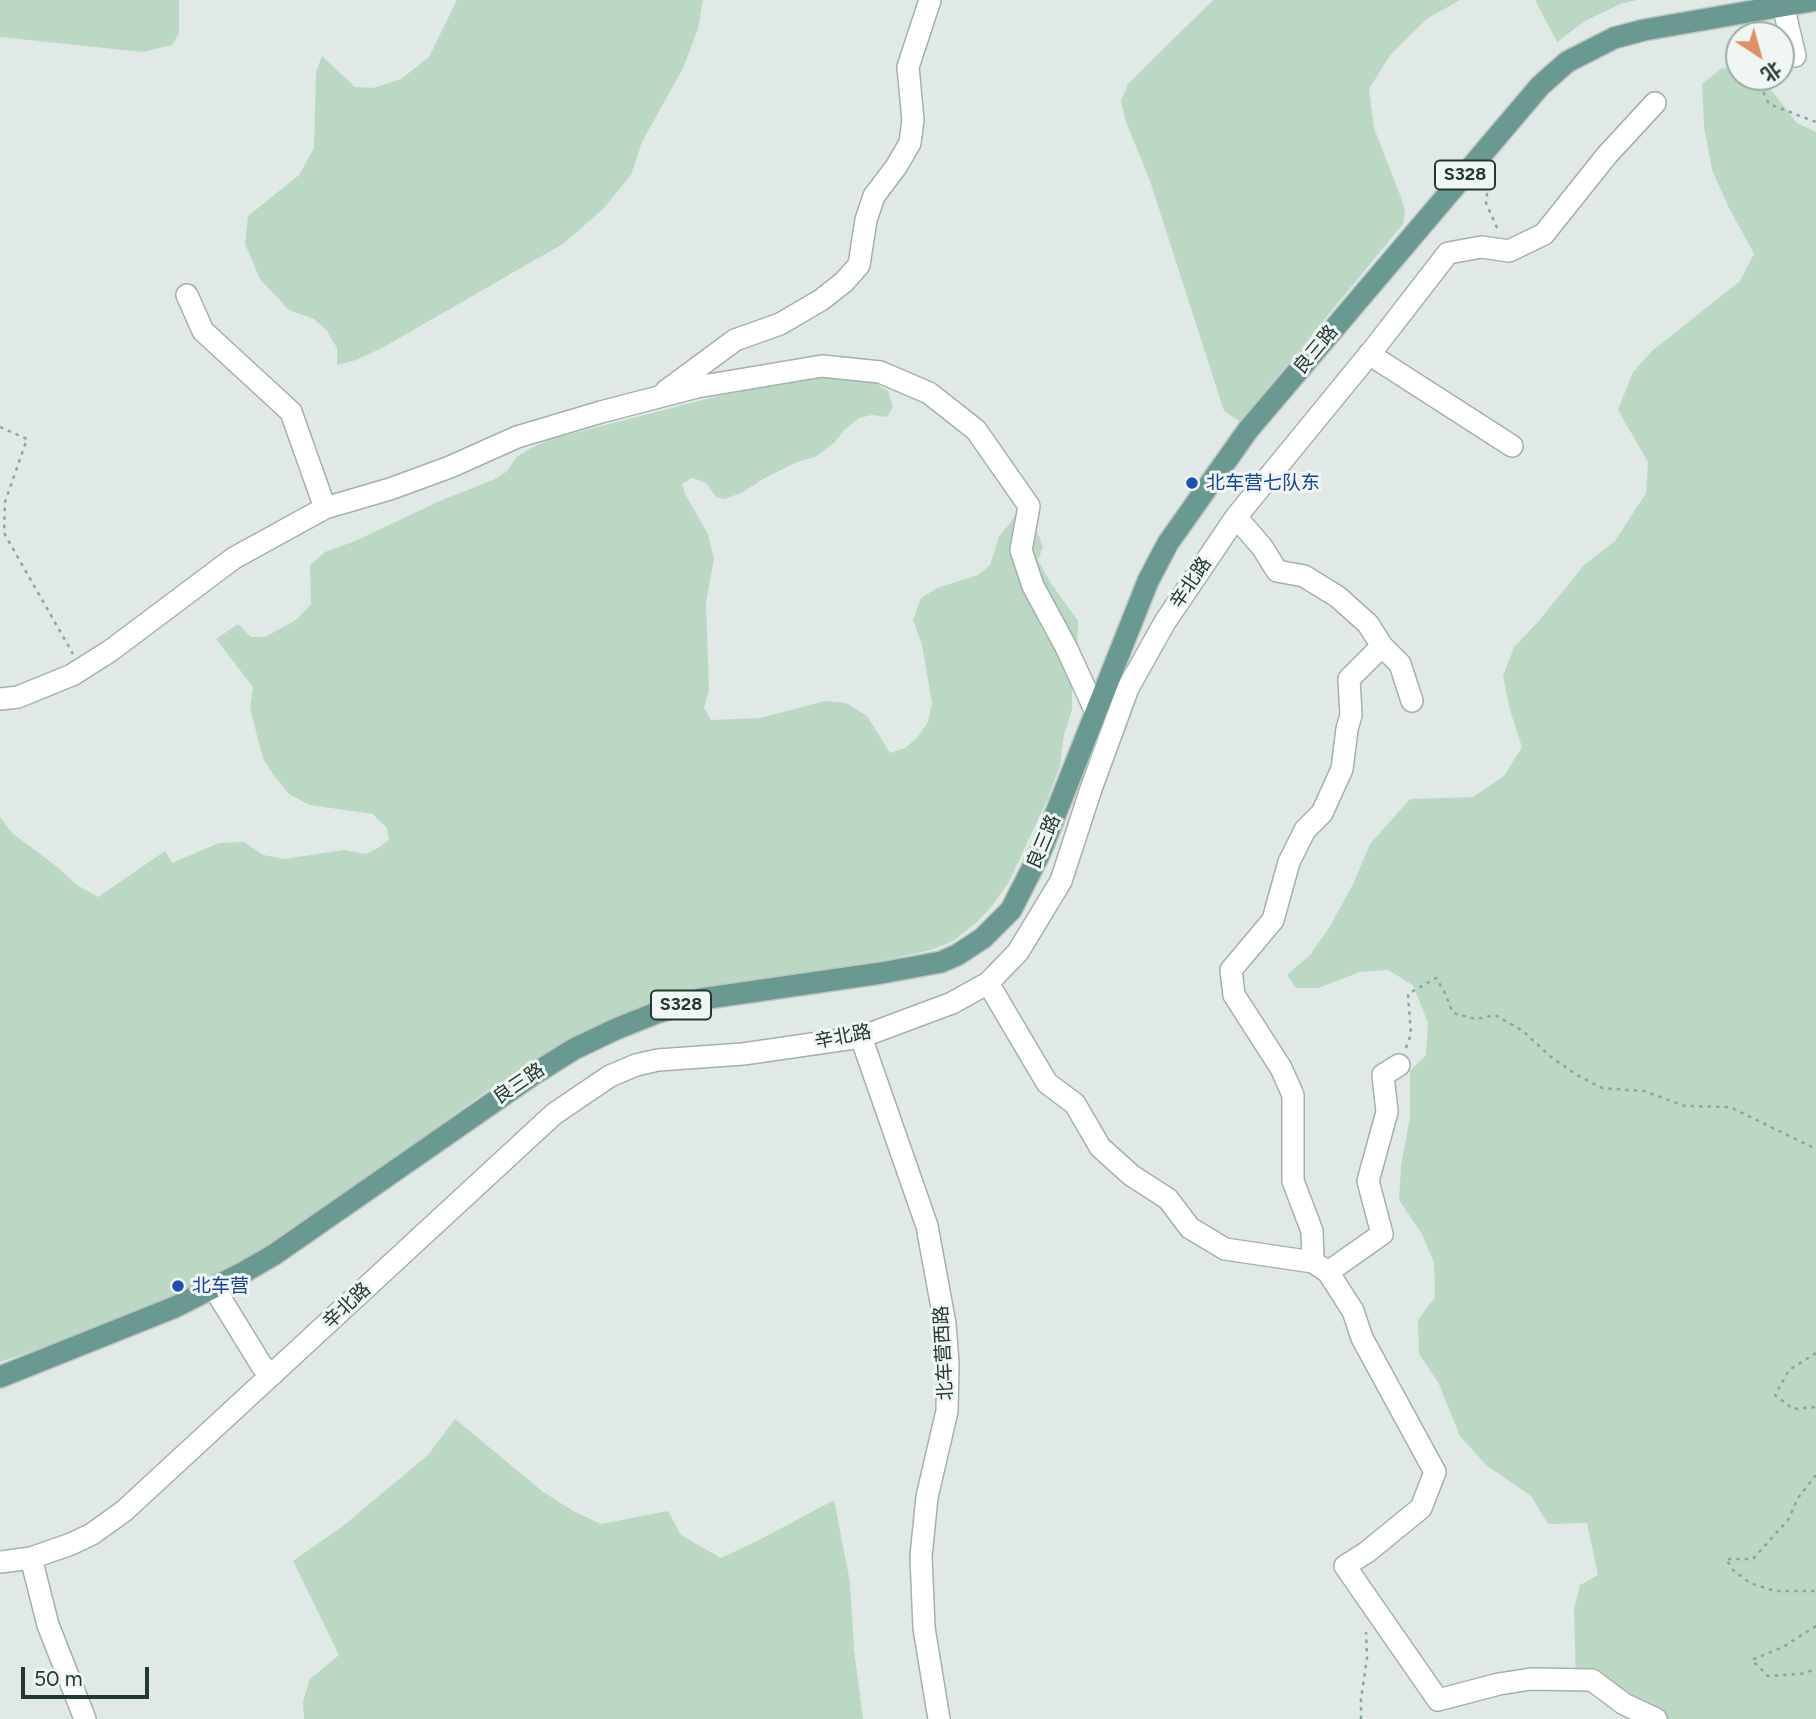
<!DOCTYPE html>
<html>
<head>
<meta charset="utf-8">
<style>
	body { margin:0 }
	#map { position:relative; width:1816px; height:1719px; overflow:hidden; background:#e0e9e6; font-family:Figtree,"Noto Sans SC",sans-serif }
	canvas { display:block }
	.north { position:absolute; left:1725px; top:21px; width:70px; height:70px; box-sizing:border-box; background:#f0f6f3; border:2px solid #9eaaa6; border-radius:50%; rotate:144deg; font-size:19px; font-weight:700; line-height:28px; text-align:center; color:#233733 }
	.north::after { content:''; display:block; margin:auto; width:24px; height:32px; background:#e08e66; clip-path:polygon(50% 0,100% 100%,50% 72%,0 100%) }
	.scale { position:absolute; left:21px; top:1667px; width:128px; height:32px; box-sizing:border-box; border:4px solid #233733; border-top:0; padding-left:9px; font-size:21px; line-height:24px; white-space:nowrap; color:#233733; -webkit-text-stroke:5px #f0f6f3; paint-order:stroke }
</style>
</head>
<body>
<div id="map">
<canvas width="1816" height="1719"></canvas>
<div class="north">北</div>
<div class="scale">50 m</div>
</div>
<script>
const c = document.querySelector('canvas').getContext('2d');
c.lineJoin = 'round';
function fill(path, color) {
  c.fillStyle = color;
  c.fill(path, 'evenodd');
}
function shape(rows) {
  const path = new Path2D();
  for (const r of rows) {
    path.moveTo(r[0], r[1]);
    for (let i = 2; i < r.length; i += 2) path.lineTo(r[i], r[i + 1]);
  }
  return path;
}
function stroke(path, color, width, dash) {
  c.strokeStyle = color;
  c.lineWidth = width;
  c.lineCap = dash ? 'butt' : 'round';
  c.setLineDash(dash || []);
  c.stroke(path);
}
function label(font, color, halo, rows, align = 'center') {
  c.font = font + ' Figtree,"Noto Sans SC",sans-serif';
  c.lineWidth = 6;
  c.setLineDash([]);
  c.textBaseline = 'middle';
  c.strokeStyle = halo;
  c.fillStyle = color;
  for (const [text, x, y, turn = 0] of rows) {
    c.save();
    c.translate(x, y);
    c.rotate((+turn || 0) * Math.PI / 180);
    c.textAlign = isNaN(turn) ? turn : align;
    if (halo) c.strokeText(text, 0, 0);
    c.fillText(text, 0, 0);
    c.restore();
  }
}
fill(shape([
	[0,0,179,0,179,33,172,45,143,52,0,37],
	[457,0,703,0,698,29,683,68,642,142,631,175,603,209,563,244,533,261,382,348,356,360,337,365,337,348,327,331,314,319,289,310,260,279,245,244,248,216,299,175,314,148,316,72,322,56,355,87,373,88,401,79,429,57],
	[1213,0,1460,0,1428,18,1391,54,1369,89,1374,128,1402,200,1405,212,1403,224,1240,422,1224,411,1150,181,1126,122,1121,101,1128,84],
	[1535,0,1637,0,1620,4,1585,21,1557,42],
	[1739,67,1739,77,1761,77,1797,123,1816,132,1816,1719,1660,1719,1576,1682,1574,1610,1580,1585,1598,1575,1587,1523,1548,1524,1531,1496,1486,1465,1460,1436,1438,1382,1419,1354,1418,1320,1435,1297,1434,1263,1422,1234,1399,1200,1401,1166,1410,1116,1410,1071,1426,1055,1428,1023,1413,985,1388,970,1360,972,1318,988,1296,988,1287,975,1310,955,1329,928,1354,882,1370,844,1410,799,1473,797,1504,776,1522,747,1510,710,1503,676,1514,647,1538,622,1584,565,1615,541,1646,493,1648,462,1618,410,1633,372,1652,351,1740,281,1754,254,1729,208,1712,170,1704,127,1702,84,1722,68],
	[837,374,867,378,888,391,893,407,887,417,872,415,859,418,844,430,834,443,815,457,797,462,763,479,743,492,725,499,716,497,706,483,692,478,682,484,685,494,708,534,714,559,706,602,709,690,704,708,711,720,760,718,825,701,846,703,867,716,890,753,905,748,917,738,928,722,932,703,922,645,913,620,921,598,937,588,978,575,990,565,999,537,1016,515,1035,526,1043,547,1038,560,1050,582,1078,621,1077,647,1072,667,1072,710,1064,735,1060,766,1048,798,1009,882,992,906,976,923,953,941,931,950,858,966,751,982,633,1011,591,1029,548,1052,487,1091,261,1253,196,1289,80,1335,0,1362,0,817,12,833,56,866,77,885,98,897,165,851,172,863,219,843,244,842,263,855,284,859,344,850,366,854,378,848,389,840,387,828,373,814,310,805,289,794,275,777,264,760,258,740,250,707,253,687,216,639,238,624,251,637,265,637,296,620,311,604,310,565,325,552,355,541,442,500,493,480,506,472,517,457,529,449,551,439,757,386],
	[455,1419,542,1491,573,1511,601,1524,668,1511,681,1535,721,1558,761,1539,834,1500,850,1582,854,1650,863,1719,304,1719,303,1701,310,1679,339,1655,293,1561,343,1526,428,1455]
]), '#bbd8c5');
const minor = shape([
	[1783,5,1795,56],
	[187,295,203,331,291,412,325,508],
	[1369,354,1512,446],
	[666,391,735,340,780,324,821,300,844,282,859,265,866,220,874,196,896,167,910,143,913,120,908,67,930,0],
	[1236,517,1262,547,1277,571,1304,576,1338,597,1368,624,1382,646,1400,664,1412,701],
	[0,699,18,697,72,675,110,651,234,558,325,508,390,489,450,467,517,437,601,412,697,387,822,366,880,372,929,393,976,430,1029,506,1021,550,1033,586,1066,647,1096,712],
	[988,983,1047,1083,1075,1104,1100,1147,1131,1175,1168,1199,1190,1228,1225,1249,1313,1262,1328,1272,1382,1234,1368,1181,1387,1112,1383,1075,1399,1065],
	[861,1037,927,1226,945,1324,948,1363,947,1411,927,1497,921,1556,924,1628,939,1719],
	[1313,1262,1312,1231,1293,1181,1293,1095,1281,1068,1234,995,1231,970,1273,920,1289,862,1305,830,1322,813,1342,769,1347,729,1351,715,1349,679,1382,646],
	[1328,1272,1353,1311,1362,1338,1435,1472,1421,1508,1367,1552,1345,1566,1438,1700,1499,1684,1531,1679,1592,1680,1624,1704,1656,1719],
	[214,1288,262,1366,273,1374],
	[31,1558,48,1625,85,1719],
	[0,1562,31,1558,71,1544,92,1534,124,1511,554,1114,610,1076,636,1065,658,1060,743,1054,861,1037,952,1003,988,983,1018,952,1061,881,1091,789,1128,688,1165,622,1236,517,1376,346,1448,253,1482,247,1509,251,1544,234,1607,155,1655,103]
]);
const major = shape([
	[0,1377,175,1307,244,1272,275,1254,534,1074,574,1049,616,1029,656,1013,701,999,881,973,941,962,957,955,983,938,1011,910,1040,853,1148,581,1168,543,1248,430,1540,86,1567,62,1614,38,1644,30,1816,0]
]);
stroke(minor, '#a4b0ad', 24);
stroke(major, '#bdc3c2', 24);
stroke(shape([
	[1756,77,1769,104,1816,122],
	[1489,176,1486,203,1498,230],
	[0,427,27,439,5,502,4,533,73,654],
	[1406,1048,1411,1034,1408,994,1436,978,1444,991,1453,1013,1476,1019,1495,1015,1523,1031,1551,1057,1577,1075,1602,1088,1644,1091,1685,1106,1730,1107,1816,1149],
	[1816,1353,1789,1370,1775,1395,1793,1409,1816,1407],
	[1816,1475,1798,1498,1788,1520,1753,1559,1726,1559,1733,1570,1750,1583,1775,1591,1816,1591],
	[1816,1626,1783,1647,1752,1660,1768,1676,1801,1674,1816,1669],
	[1361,1719,1361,1699,1367,1658,1366,1632]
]), '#84a9a0', 2.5, [3.5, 5]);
stroke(minor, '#fff', 21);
stroke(major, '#6a9991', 21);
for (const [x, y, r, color] of [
	[1192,483,7,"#1a4fb4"],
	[178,1286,7,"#1a4fb4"]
]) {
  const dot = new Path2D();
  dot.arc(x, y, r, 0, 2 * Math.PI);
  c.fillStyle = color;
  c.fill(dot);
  stroke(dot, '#f0f6f3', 2.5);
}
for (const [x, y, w] of [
	[1465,175,60],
	[681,1005,60]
]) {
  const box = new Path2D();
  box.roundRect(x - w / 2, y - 14.5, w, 29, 5);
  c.fillStyle = '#f0f6f3';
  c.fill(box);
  stroke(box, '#233733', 2);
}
label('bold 18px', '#233733', null, [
	["S328",1465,175],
	["S328",681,1005]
]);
label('19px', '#233733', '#f0f6f3', [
	["良三路",1316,350,-50],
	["辛北路",1191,583,-56],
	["良三路",1044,842,-67],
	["辛北路",843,1037,-11],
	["良三路",519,1084,-34],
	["辛北路",347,1306,-43],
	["北车营西路",944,1353,-93]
]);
label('19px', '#164399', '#f0f6f3', [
	["北车营七队东",1206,483],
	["北车营",192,1286]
], 'left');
</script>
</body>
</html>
